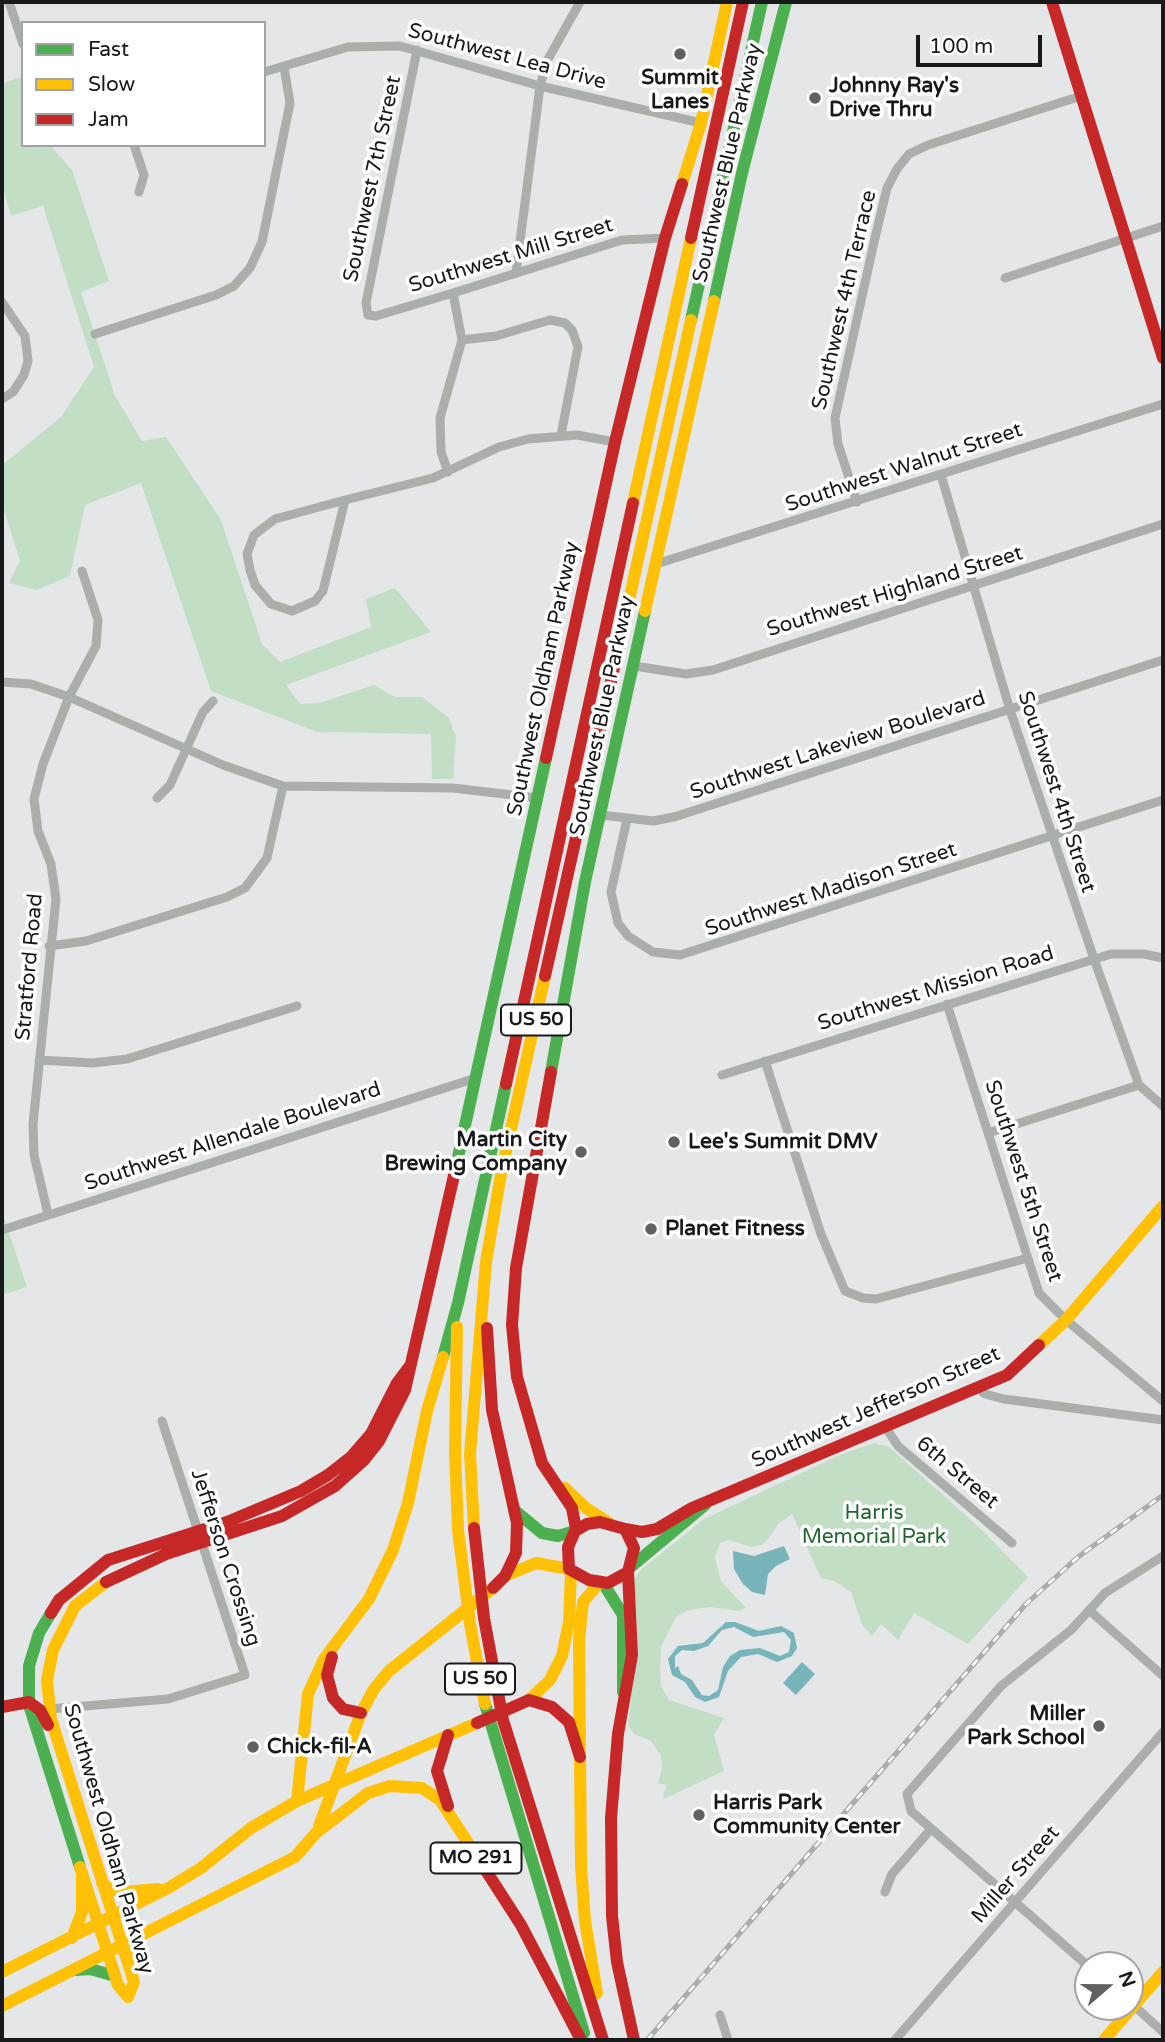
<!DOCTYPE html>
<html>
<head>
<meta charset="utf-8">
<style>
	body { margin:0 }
	#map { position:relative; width:1165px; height:2042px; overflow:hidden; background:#e4e6e8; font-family:"Varela Round",sans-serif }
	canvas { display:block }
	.frame { position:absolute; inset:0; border:4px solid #18191b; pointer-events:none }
	.legend { position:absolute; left:21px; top:21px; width:245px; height:126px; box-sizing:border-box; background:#fff; border:2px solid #a3a3a4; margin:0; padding:9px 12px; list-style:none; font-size:21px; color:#18191b }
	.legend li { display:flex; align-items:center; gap:14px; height:35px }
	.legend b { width:35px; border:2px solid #a3a3a4 }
	.north { position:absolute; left:1074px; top:1951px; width:70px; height:70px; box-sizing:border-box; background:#fff; border:2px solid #a3a3a4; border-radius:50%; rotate:70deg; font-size:19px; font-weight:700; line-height:28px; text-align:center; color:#18191b }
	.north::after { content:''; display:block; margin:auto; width:24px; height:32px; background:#5f6163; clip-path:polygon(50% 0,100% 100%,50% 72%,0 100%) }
	.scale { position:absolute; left:916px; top:35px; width:126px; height:32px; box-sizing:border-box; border:4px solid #18191b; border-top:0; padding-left:9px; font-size:21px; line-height:24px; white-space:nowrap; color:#18191b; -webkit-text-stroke:5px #fff; paint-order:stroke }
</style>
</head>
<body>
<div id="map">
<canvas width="1165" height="2042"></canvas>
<div class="frame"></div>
<ul class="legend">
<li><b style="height:9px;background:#4caf50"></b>Fast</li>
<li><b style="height:9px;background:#ffc107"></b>Slow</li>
<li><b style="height:9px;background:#c62828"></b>Jam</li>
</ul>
<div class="north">N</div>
<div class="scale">100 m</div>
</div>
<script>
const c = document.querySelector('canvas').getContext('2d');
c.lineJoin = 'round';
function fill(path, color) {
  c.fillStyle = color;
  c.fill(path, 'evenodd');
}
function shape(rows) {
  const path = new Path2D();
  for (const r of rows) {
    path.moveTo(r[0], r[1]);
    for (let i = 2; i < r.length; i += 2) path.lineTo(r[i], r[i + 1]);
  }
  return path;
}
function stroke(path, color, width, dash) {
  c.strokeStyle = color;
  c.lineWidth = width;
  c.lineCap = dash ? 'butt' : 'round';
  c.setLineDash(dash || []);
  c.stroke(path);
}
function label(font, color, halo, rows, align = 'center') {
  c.font = font + ' "Varela Round",sans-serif';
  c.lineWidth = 7;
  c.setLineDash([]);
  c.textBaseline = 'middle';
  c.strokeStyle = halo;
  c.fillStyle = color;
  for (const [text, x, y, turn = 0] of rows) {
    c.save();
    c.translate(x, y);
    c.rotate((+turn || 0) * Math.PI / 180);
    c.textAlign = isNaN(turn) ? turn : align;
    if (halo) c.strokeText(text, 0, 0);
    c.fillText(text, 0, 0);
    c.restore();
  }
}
fill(shape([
	[23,77,23,145,50,145,72,170,109,281,81,292,115,396,142,441,166,437,221,520,262,644,280,662,371,627,366,599,395,588,431,632,286,685,300,704,319,703,374,685,395,697,422,697,449,718,456,737,453,779,432,779,431,734,317,732,211,691,141,483,85,505,70,576,37,590,9,583,20,561,2,503,2,465,61,417,94,367,43,206,11,216,2,184,2,83],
	[2,1211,27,1287,2,1295],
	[874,1443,889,1447,981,1529,1028,1577,968,1644,914,1613,898,1640,881,1624,872,1636,862,1625,851,1592,834,1581,821,1578,792,1514,778,1524,764,1544,752,1547,729,1540,720,1543,715,1558,721,1581,746,1608,738,1611,710,1607,689,1610,676,1617,661,1647,660,1670,661,1686,669,1700,724,1718,714,1735,724,1771,663,1799,666,1785,658,1783,662,1768,661,1756,651,1741,634,1734,628,1725,638,1637,633,1580,643,1568,704,1519,842,1454]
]), '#c2dfc6');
fill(shape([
	[784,1546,790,1559,776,1566,768,1574,765,1595,752,1592,743,1584,734,1569,733,1551,754,1556],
	[726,1622,735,1622,759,1631,781,1626,794,1633,797,1648,792,1656,777,1662,758,1654,741,1657,728,1671,719,1697,705,1702,695,1697,685,1682,672,1675,668,1659,678,1646,703,1643],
	[734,1627,753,1637,784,1632,791,1640,789,1652,780,1656,760,1648,740,1650,730,1656,723,1667,718,1690,709,1696,702,1695,692,1680,681,1674,678,1666,675,1668,675,1656,682,1650,694,1651,708,1646,722,1630],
	[802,1662,815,1674,796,1695,783,1683]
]), '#77b5ba');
stroke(shape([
	[9,2,23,44],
	[417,50,366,303,368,315,376,316,453,293,622,240,665,238],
	[264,72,348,47,400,46,540,86,701,123],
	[134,145,144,175,139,192],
	[516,273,540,86,547,61,580,2],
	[1005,278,1163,226],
	[2,302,25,336,28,361,24,375,13,392,2,399],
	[95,334,216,295,234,286,250,268,262,242,290,103,284,67],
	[462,340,496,336,550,320,565,323,572,330,578,347,561,435],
	[448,472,441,452,440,418,462,340,453,293],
	[941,475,1010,710,1094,959,1139,1085,1163,1106],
	[345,500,323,591,315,601,292,611,271,604,255,585,250,570,247,554,254,535,275,519,345,500],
	[345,500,433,478,499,447,528,439,577,435,615,442],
	[857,502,838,444,835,418,875,238,887,188,897,169,909,154,928,145,1081,96],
	[656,564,1163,404],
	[634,666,686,674,713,670,1163,524],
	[2,682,31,684,69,697,223,765,283,786,453,788,538,798],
	[157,798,170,785,203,712,213,701],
	[601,815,653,821,674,817,1163,660],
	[627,819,611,892,618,923,628,936,653,952,680,955,1163,800],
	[49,946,86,941,227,897,245,888,267,858,283,786],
	[947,1004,1039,1293,1066,1320,1163,1401],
	[39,1060,93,1063,127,1059,297,1006],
	[765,1061,821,1234,845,1291,863,1298,876,1299,1028,1258],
	[722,1075,1111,954,1144,954,1163,958],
	[988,1133,1139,1085],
	[48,1214,34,1155,33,1124,56,899,51,864,38,831,34,799,43,764,69,697,96,646,98,620,82,571],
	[2,1230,476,1078],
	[976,1387,985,1394,1004,1399,1163,1420],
	[884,1425,898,1446,1012,1543],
	[1089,1610,1163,1676],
	[49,1709,168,1699,245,1675,162,1421],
	[885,1892,892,1874,931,1829],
	[1088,1966,911,1811,907,1794,1001,1686,1071,1630,1105,1593,1163,1556],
	[1131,2003,1163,2032],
	[720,2015,728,2040],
	[895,2040,1163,1732]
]), '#aaafab', 9);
stroke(shape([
	[714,301,742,173,786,2],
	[691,320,762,2],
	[551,1072,585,882,645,611],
	[455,1171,546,758],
	[443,1357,458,1303,506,1084],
	[514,1510,542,1533,558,1536,575,1531],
	[632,1566,705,1505],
	[603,1583,623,1615,623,1692],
	[51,1613,39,1633,29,1666,29,1705,80,1867],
	[485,1704,584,2033],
	[76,1970,90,1969,115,1976]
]), '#4caf50', 12);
stroke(shape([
	[682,184,701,123,727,2],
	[633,503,691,238],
	[645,611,714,301],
	[624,623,691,320],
	[457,1327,455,1452,458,1530,470,1624,485,1704],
	[1039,1345,1066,1320,1163,1206],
	[565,1488,586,1508,608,1522],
	[474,1528,470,1454,486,1262,501,1174,545,976],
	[505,1576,536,1563,569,1569],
	[529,1700,550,1680,562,1656,569,1622,571,1572],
	[297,1801,308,1694,324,1659,369,1599,393,1550,408,1503,427,1411,443,1357],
	[319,1826,361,1713,374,1689,389,1671,493,1588],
	[80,1867,118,1985,128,1997,134,1982,51,1719,47,1680,53,1650,75,1606,106,1582],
	[102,1883,110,1889,124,1892,158,1889],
	[72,1938,82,1912,82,1873],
	[2,1972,170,1887,201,1868,251,1828,297,1801,477,1723],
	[132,1977,137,1936],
	[597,1993,585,1921,581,1866,579,1640,583,1602,599,1583],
	[2,2006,295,1857,316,1833,368,1793,390,1786,422,1788,440,1800,472,1849],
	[1104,2040,1163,1972]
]), '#ffc107', 12);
stroke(shape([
	[1052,2,1163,358],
	[691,238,743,2],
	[546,758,615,442,665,238,682,184],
	[545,976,624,623],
	[551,1072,516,1268,512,1325,517,1377,542,1463,572,1508,576,1529],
	[506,1084,633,503],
	[487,1328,492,1410,517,1523,516,1553,505,1576,493,1588],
	[600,1522,625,1529,634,1548,628,1572,608,1583,589,1580,569,1569,568,1547,575,1531,587,1524,600,1522],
	[474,1528,484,1618,503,1720,603,2040],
	[625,1529,642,1532,657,1529,692,1508,1007,1375,1039,1345],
	[628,1572,632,1655,618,1734,611,1818,612,1916,617,1962,634,2040],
	[106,1582,166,1554,282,1516,335,1486,364,1460,379,1441,405,1390,455,1171],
	[51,1613,59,1600,108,1560,227,1522,301,1491,328,1475,351,1457,371,1434,397,1383,409,1367],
	[332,1657,327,1675,333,1698,343,1709,361,1713],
	[2,1707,29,1702,40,1710,48,1725],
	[477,1723,529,1700,552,1707,569,1722,580,1757],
	[448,1735,437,1771,448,1806],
	[472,1849,521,1925,581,2040]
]), '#c62828', 12);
const rail = shape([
	[647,2040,1026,1604,1078,1557,1163,1495]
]);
stroke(rail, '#aaadac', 5);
stroke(rail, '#fff', 2.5, [8]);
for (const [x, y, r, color] of [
	[680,54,7,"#5f6163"],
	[815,98,7,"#5f6163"],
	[674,1142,7,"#5f6163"],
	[581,1152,7,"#5f6163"],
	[651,1229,7,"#5f6163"],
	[1099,1726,7,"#5f6163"],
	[253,1747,7,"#5f6163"],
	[699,1815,7,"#5f6163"]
]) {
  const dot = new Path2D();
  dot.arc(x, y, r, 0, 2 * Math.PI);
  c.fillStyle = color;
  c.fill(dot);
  stroke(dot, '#fff', 2.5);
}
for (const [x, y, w] of [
	[536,1020,70],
	[480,1679,70],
	[476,1858,91]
]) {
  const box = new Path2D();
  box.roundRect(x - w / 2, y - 15.5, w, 31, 5);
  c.fillStyle = '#fff';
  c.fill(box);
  stroke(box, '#18191b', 2);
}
label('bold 19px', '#18191b', null, [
	["US 50",536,1020],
	["US 50",480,1679],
	["MO 291",476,1858]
]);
label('21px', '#18191b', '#fff', [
	["Southwest Lea Drive",507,57,15],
	["Southwest Blue Parkway",728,163,-77],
	["Southwest 7th Street",373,179,-78],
	["Southwest Mill Street",511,256,-17],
	["Southwest 4th Terrace",845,300,-77],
	["Southwest Walnut Street",904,468,-18],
	["Southwest Highland Street",895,592,-17],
	["Southwest Oldham Parkway",544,679,-78],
	["Southwest Blue Parkway",603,716,-78],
	["Southwest Lakeview Boulevard",838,746,-18],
	["Southwest 4th Street",1056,792,72],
	["Southwest Madison Street",831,890,-18],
	["Stratford Road",30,967,-85],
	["Southwest Mission Road",936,989,-17],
	["Southwest Allendale Boulevard",233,1137,-18],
	["Southwest 5th Street",1023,1181,72],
	["Southwest Jefferson Street",876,1408,-24],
	["6th Street",957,1473,40],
	["Jefferson Crossing",225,1558,72],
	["Southwest Oldham Parkway",108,1839,74],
	["Miller Street",1016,1875,-49]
]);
label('bold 21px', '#18191b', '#fff', [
	["Summit",680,78,"center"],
	["Lanes",680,102,"center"],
	["Johnny Ray's",829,86],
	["Drive Thru",829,110],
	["Martin City",567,1140,"right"],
	["Brewing Company",567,1164,"right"],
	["Lee's Summit DMV",688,1142],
	["Planet Fitness",665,1229],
	["Miller",1085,1714,"right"],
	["Park School",1085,1738,"right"],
	["Chick-fil-A",267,1747],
	["Harris Park",713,1803],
	["Community Center",713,1827]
], 'left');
label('21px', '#1f672e', '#fff', [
	["Harris",874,1513],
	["Memorial Park",874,1537]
]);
</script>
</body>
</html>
